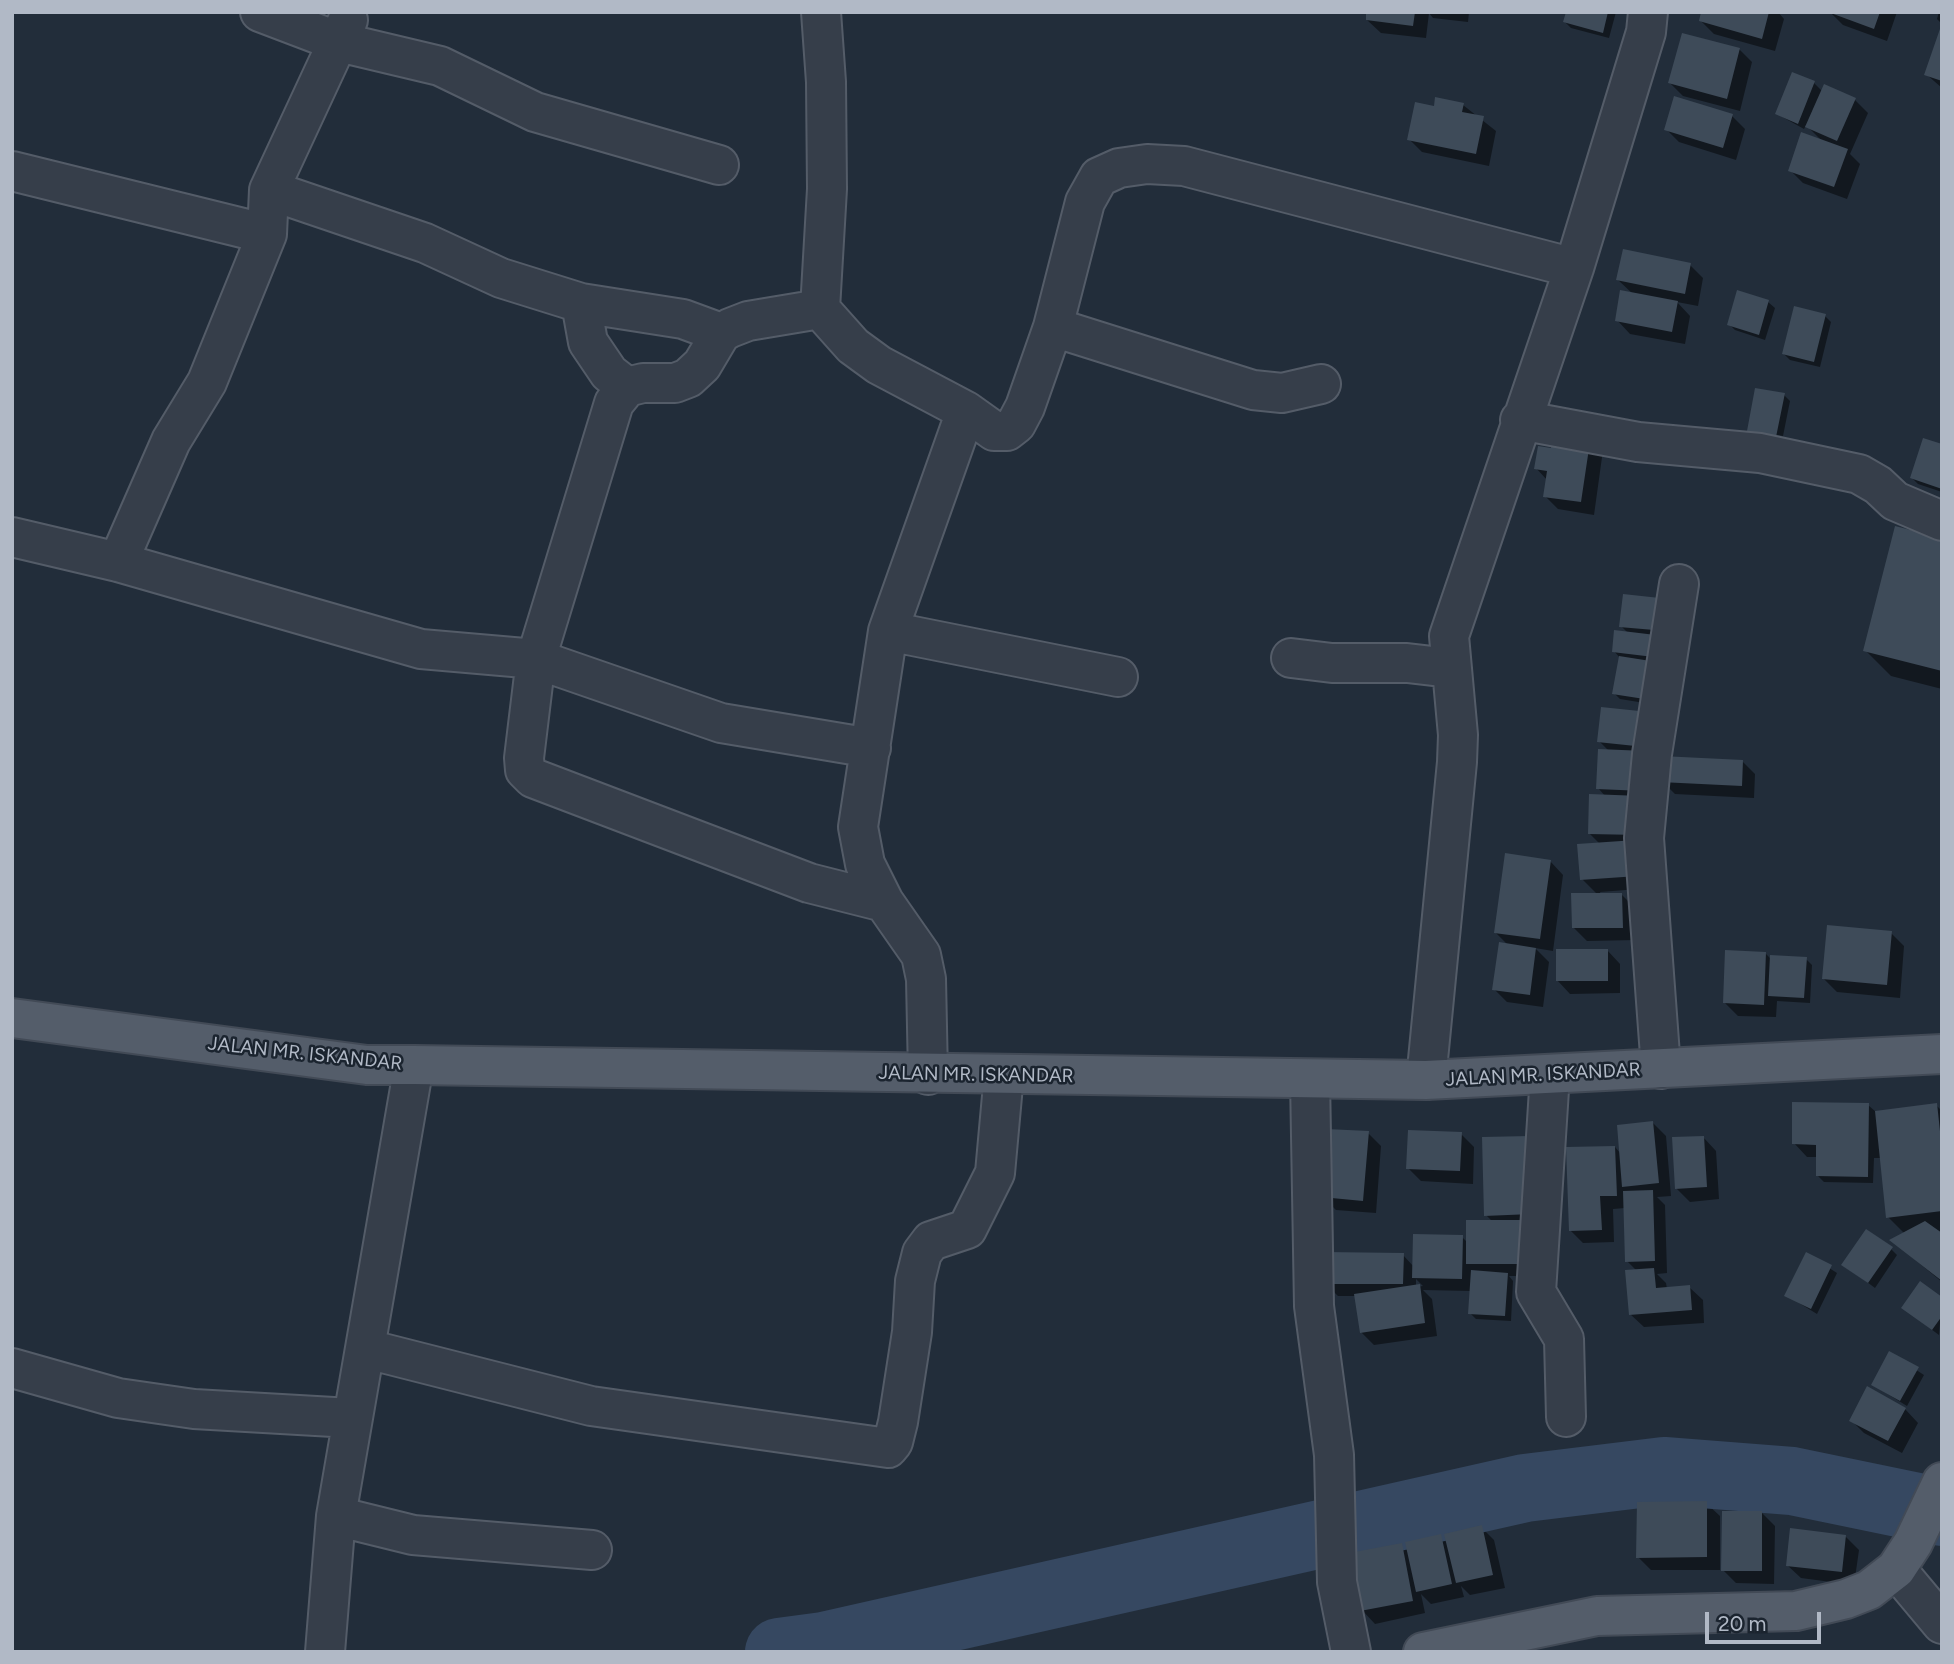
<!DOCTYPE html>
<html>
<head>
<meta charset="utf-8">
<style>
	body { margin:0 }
	#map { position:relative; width:1954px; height:1664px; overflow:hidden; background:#222d3a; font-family:Figtree,sans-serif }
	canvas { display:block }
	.frame { position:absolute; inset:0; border:14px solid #b1b9c6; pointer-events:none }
	.scale { position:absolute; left:1705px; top:1612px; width:116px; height:32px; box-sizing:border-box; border:4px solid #b1b9c6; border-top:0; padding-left:9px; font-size:21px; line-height:24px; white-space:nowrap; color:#b1b9c6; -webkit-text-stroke:5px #1b242f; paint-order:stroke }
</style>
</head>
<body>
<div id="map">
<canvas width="1954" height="1664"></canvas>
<div class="frame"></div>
<div class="scale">20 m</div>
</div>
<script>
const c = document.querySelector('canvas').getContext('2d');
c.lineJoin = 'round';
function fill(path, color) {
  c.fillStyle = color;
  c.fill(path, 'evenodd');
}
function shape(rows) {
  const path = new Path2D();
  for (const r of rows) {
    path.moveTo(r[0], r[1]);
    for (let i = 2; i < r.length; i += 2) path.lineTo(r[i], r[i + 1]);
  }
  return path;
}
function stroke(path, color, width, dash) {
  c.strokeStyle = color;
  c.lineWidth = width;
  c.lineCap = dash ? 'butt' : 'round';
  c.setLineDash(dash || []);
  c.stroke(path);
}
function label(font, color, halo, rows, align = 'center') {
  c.font = font + ' Figtree,sans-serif';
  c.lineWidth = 5;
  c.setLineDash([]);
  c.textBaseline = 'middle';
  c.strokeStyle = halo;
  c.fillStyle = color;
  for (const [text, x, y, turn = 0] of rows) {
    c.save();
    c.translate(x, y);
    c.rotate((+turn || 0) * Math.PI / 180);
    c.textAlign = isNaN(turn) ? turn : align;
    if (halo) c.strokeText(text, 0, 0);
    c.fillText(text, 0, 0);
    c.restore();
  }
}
fill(shape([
	[1368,12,1469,12,1468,22,1433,18,1429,13,1426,38,1381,33,1367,20],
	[1568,12,1616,12,1609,38,1571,28,1565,22],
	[1703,12,1778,12,1784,19,1775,51,1714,34,1701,21],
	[1830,12,1897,12,1887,41,1843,25],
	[1939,12,1942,12,1942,24,1937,19],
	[1942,31,1942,88,1926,74],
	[1739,49,1752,62,1740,111,1683,96,1670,83],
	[1814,83,1822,91,1855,100,1868,113,1850,154,1860,164,1847,199,1803,183,1790,170,1822,141,1806,125,1804,129,1777,114],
	[1463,105,1496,131,1489,166,1422,152,1409,139,1435,108],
	[1732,116,1745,129,1736,160,1679,142,1666,129],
	[1690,265,1703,278,1698,306,1677,302,1690,316,1685,344,1630,334,1617,320,1633,294,1618,280],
	[1768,302,1775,308,1765,340,1735,330,1729,324],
	[1825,316,1831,322,1820,367,1790,360,1784,354],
	[1784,395,1790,401,1783,436,1753,430,1755,436,1748,430],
	[1942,446,1942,492,1918,484,1912,478],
	[1552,450,1603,450,1594,515,1558,509,1545,496,1547,480,1536,468],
	[1942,540,1942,689,1891,676,1865,650],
	[1668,601,1657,705,1620,699,1614,693,1620,658,1614,651,1629,634,1621,626],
	[1648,714,1651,888,1600,892,1601,895,1622,895,1635,908,1636,940,1587,941,1574,928,1598,895,1582,879,1600,844,1589,833,1606,797,1598,788,1609,751,1599,741],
	[1742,761,1755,774,1754,798,1675,794,1662,781],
	[1550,861,1563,875,1553,951,1535,948,1549,962,1543,1007,1507,1002,1494,989,1509,946,1495,932],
	[1891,933,1904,946,1900,998,1837,992,1824,979],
	[1607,950,1620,964,1620,993,1570,994,1557,980],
	[1765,953,1772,960,1806,959,1812,965,1810,1003,1777,1001,1776,1017,1738,1016,1725,1003],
	[1868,1105,1876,1112,1936,1105,1942,1111,1942,1233,1939,1233,1942,1235,1942,1282,1891,1240,1905,1234,1888,1217,1882,1158,1874,1158,1873,1183,1824,1182,1818,1176,1818,1157,1807,1157,1794,1143],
	[1653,1123,1666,1136,1671,1196,1657,1197,1665,1205,1667,1273,1657,1274,1666,1283,1667,1289,1689,1287,1703,1300,1704,1323,1644,1327,1630,1314,1637,1271,1627,1261,1625,1208,1613,1209,1614,1242,1583,1243,1570,1230,1615,1147,1621,1154],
	[1368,1133,1381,1146,1376,1213,1336,1210,1323,1197],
	[1461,1134,1474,1147,1473,1184,1421,1181,1408,1168],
	[1703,1137,1716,1151,1719,1199,1690,1202,1676,1188],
	[1483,1139,1538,1235,1538,1276,1509,1276,1513,1281,1511,1321,1476,1319,1470,1313,1472,1291,1423,1290,1432,1299,1437,1336,1374,1345,1361,1332,1356,1296,1338,1296,1325,1283,1403,1255,1414,1267,1462,1237,1468,1243,1492,1221,1486,1215],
	[1416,1279,1423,1286,1416,1287],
	[1891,1249,1897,1255,1875,1288,1843,1264],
	[1807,1254,1837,1273,1817,1314,1786,1295],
	[1942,1299,1939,1335,1903,1308],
	[1890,1353,1924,1375,1907,1406,1873,1385],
	[1905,1409,1918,1423,1902,1453,1864,1433,1851,1420],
	[1706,1503,1720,1516,1720,1570,1651,1570,1638,1557],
	[1762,1513,1775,1526,1774,1584,1736,1583,1723,1570],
	[1481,1527,1494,1540,1505,1588,1470,1595,1461,1586,1464,1597,1431,1604,1421,1594,1425,1613,1375,1624,1362,1610,1402,1545,1410,1553,1440,1536,1449,1544],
	[1846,1537,1859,1550,1854,1585,1801,1578,1787,1565]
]), '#0007');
stroke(shape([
	[779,1652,824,1646,1525,1488,1664,1471,1792,1481,1942,1512]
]), '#364861', 68);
fill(shape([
	[1366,12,1415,12,1413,26,1366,20],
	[1566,12,1608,12,1603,33,1563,22],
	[1701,12,1769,12,1762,39,1699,21],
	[1828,12,1880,12,1874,29],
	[1941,26,1942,26,1942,81,1924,75],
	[1682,33,1740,48,1727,99,1668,83],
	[1792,72,1815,81,1798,124,1775,114],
	[1824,84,1856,98,1837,141,1805,127],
	[1674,96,1733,114,1723,148,1664,130],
	[1435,97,1464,103,1462,112,1484,116,1476,154,1407,140,1415,102,1434,106],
	[1801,132,1848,149,1834,187,1788,171],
	[1623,249,1691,263,1685,294,1616,280],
	[1620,290,1678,301,1672,332,1615,321],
	[1737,290,1769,300,1759,335,1727,325],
	[1794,306,1826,314,1814,362,1782,354],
	[1755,388,1785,393,1776,437,1747,431],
	[1553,429,1591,435,1581,502,1543,497,1547,471,1534,469,1538,446,1551,448],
	[1923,438,1942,444,1942,489,1910,478],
	[1895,526,1942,538,1942,671,1863,651],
	[1623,594,1669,599,1666,631,1619,627],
	[1614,630,1664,636,1662,658,1612,652],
	[1619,656,1657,662,1651,700,1612,694],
	[1601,707,1649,712,1645,747,1597,742],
	[1598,749,1646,751,1644,791,1596,789],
	[1661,756,1743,760,1742,786,1660,782],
	[1589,794,1641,796,1640,835,1588,834],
	[1636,840,1638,876,1580,880,1577,844],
	[1505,853,1551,860,1540,939,1494,933],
	[1571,893,1622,893,1623,928,1572,928],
	[1827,925,1892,931,1887,985,1822,979],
	[1499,942,1536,948,1530,995,1492,990],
	[1556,949,1608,949,1608,981,1556,981],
	[1725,950,1766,952,1764,1005,1723,1003],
	[1770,955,1807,957,1804,998,1768,996],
	[1792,1102,1869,1103,1868,1177,1816,1176,1816,1145,1792,1144],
	[1937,1103,1942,1150,1942,1211,1886,1218,1875,1111],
	[1653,1121,1659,1183,1622,1187,1617,1125],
	[1326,1129,1369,1131,1363,1201,1321,1197],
	[1408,1130,1462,1132,1460,1171,1406,1169],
	[1530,1136,1532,1214,1484,1216,1482,1137],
	[1704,1136,1707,1187,1675,1189,1672,1137],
	[1615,1146,1617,1196,1600,1196,1602,1230,1569,1231,1566,1147],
	[1653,1190,1655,1261,1625,1262,1623,1191],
	[1466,1220,1525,1220,1525,1264,1466,1264],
	[1925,1221,1942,1233,1942,1281,1889,1240],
	[1866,1229,1893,1247,1868,1283,1841,1265],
	[1413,1234,1463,1235,1462,1279,1412,1278],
	[1324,1252,1404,1253,1403,1284,1323,1284],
	[1806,1252,1832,1265,1811,1309,1784,1296],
	[1654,1268,1656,1288,1690,1285,1692,1310,1629,1315,1625,1270],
	[1471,1270,1508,1273,1505,1316,1468,1314],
	[1920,1281,1942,1297,1942,1316,1932,1330,1901,1308],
	[1420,1284,1425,1323,1360,1333,1354,1294],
	[1889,1351,1919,1367,1900,1401,1871,1385],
	[1867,1386,1906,1408,1888,1441,1849,1421],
	[1707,1501,1707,1557,1636,1558,1637,1502],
	[1722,1511,1762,1511,1762,1571,1721,1571],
	[1482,1525,1493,1575,1456,1583,1444,1534],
	[1790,1528,1846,1535,1842,1572,1786,1566],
	[1441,1534,1452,1584,1416,1592,1405,1542],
	[1402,1543,1413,1601,1360,1611,1349,1553]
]), '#3e4b59');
const minor = shape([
	[260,12,339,42,440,66,535,112,719,165],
	[821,12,826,82,827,189,820,309,853,346,879,365,966,411],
	[12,171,267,234],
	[269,190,425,243,501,278,581,303,683,319,721,333],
	[581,303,588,342,609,373,627,387],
	[1053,327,1253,390,1282,393,1321,384],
	[1520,420,1638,442,1760,453,1859,474,1878,485,1895,501,1942,521],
	[12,537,118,562,421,649,536,659,614,403,627,387,643,383,675,383,688,378,702,365,721,333,730,328,748,321,820,309],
	[118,562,171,441,207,382,267,234,269,190,348,20],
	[888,631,1118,677],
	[1291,658,1332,663,1407,663,1450,668],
	[871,748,721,723,536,659,524,758,525,770,533,778,809,883,884,902],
	[1661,1069,1644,838,1652,754,1679,584],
	[1550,1074,1536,1292,1564,1339,1566,1417],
	[928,1075,926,979,921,955,884,902,865,864,858,827,888,631,966,411,994,431,1007,431,1016,424,1025,407,1053,327,1085,202,1099,177,1119,168,1147,164,1184,166,1574,268],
	[1310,1079,1314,1306,1334,1455,1337,1582,1351,1652],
	[1426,1080,1457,762,1458,735,1449,636,1574,268,1646,32,1648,12],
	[367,1349,591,1406,888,1448,893,1442,898,1422,912,1332,915,1281,922,1253,931,1241,967,1229,995,1173,1004,1074],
	[12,1368,118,1398,194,1409,351,1418],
	[336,1516,413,1535,592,1550],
	[1896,1569,1942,1624],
	[325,1652,336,1516,414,1065]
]);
const major = shape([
	[12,1018,367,1065,414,1065,1426,1080,1942,1054],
	[1423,1652,1597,1616,1796,1611,1846,1599,1869,1590,1896,1569,1913,1543,1942,1482]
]);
stroke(minor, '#545c68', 42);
stroke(major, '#424a56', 42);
stroke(minor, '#363e4a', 38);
stroke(major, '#545d6a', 38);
label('19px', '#b1b9c6', '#1b242f', [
	["JALAN MR. ISKANDAR",305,1054,6],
	["JALAN MR. ISKANDAR",976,1075,1],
	["JALAN MR. ISKANDAR",1543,1075,-3]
]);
</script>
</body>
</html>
